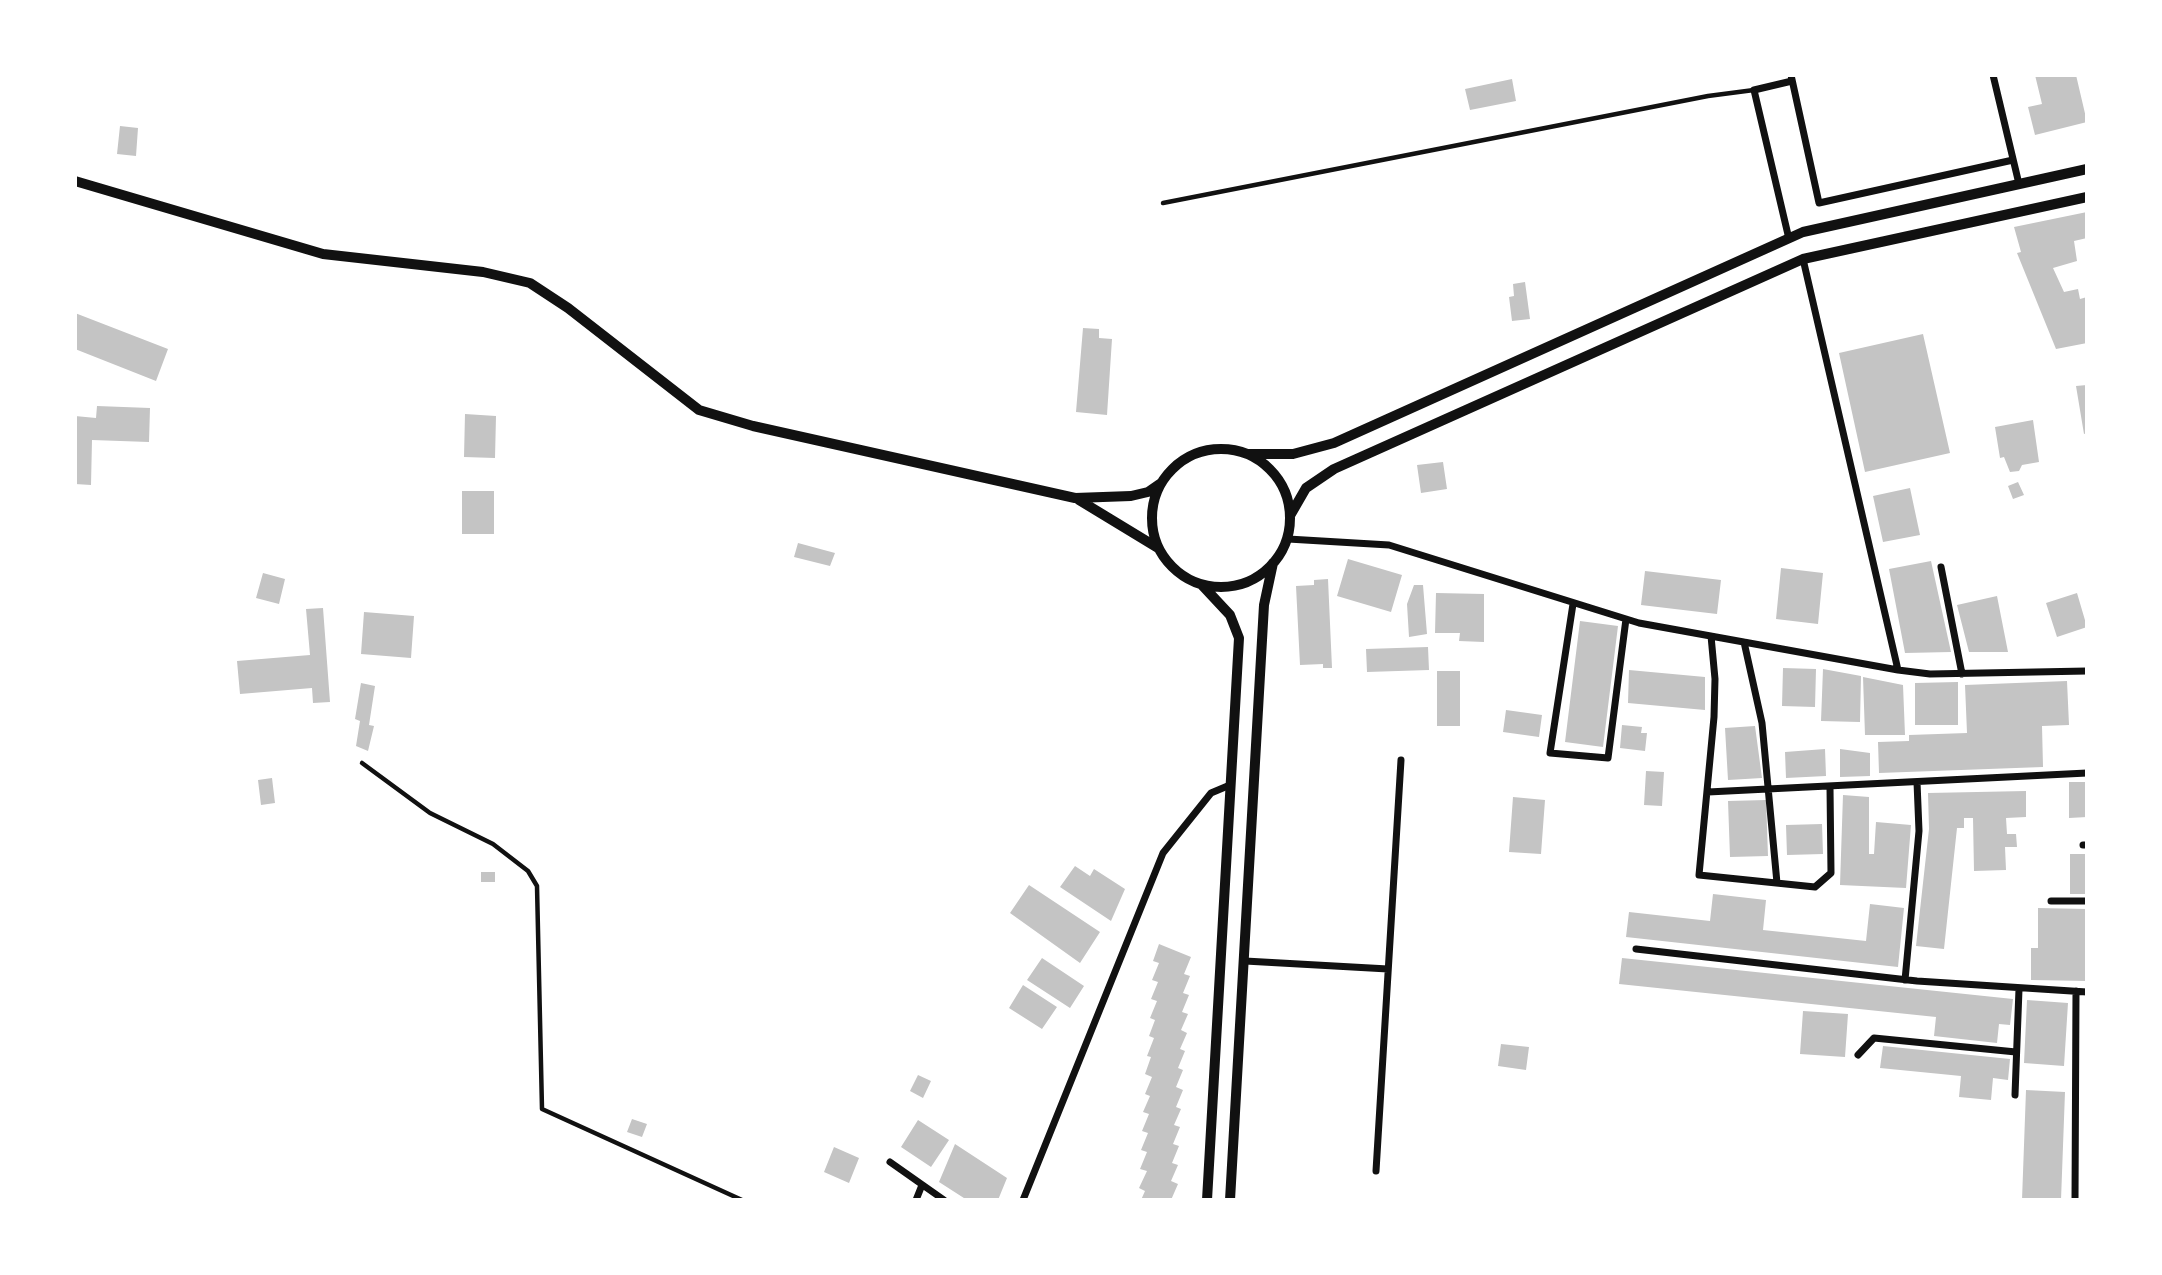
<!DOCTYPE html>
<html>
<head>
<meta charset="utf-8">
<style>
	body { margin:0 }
	#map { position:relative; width:2162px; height:1275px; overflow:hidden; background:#fff; font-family:Karla,sans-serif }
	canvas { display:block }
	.frame { position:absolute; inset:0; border:77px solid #fff; pointer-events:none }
</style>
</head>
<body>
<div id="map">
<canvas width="2162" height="1275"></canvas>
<div class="frame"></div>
</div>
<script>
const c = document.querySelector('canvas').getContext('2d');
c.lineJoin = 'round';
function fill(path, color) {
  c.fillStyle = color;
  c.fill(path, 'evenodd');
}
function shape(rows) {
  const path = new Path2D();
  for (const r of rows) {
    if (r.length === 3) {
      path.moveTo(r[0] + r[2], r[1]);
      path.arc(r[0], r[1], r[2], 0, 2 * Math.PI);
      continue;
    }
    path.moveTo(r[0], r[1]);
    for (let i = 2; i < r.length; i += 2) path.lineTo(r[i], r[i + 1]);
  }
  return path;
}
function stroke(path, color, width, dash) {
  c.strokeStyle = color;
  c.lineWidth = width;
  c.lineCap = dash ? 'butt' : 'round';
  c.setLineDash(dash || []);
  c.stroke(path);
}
fill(shape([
	[2035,75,2076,75,2087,122,2035,135,2028,107,2042,104],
	[1512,79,1516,101,1470,110,1465,89],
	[120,126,138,128,136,156,117,154],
	[2087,212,2087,238,2074,241,2077,261,2053,268,2064,292,2078,289,2080,299,2087,297,2087,343,2056,349,2017,253,2021,252,2014,227],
	[1525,282,1530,319,1512,321,1509,297,1514,296,1513,284],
	[75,313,168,349,156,381,75,349],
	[1083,328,1099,329,1099,338,1112,339,1107,415,1076,412],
	[1923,334,1950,453,1865,472,1839,353],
	[2087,385,2087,433,2084,434,2076,386],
	[97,406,150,408,149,442,92,440,91,485,75,484,75,416,96,418],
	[465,414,496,416,495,458,464,457],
	[2033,420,2039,462,2022,465,2019,471,2010,472,2004,457,2000,458,1995,427],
	[1443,462,1447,489,1421,493,1417,465],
	[2018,482,2024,495,2013,499,2008,486],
	[1910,488,1920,535,1883,542,1873,496],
	[462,491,494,491,494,534,462,534],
	[798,543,835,553,830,566,794,557],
	[1348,559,1402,575,1391,612,1337,596],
	[1931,561,1951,652,1905,653,1889,569],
	[1781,568,1823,573,1818,624,1776,619],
	[1645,571,1721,580,1717,614,1641,605],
	[263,573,285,579,279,604,256,598],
	[1328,579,1332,668,1323,668,1323,664,1300,665,1296,586,1314,585,1314,580],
	[1414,585,1423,585,1427,634,1409,637,1407,604],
	[1436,593,1484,594,1484,642,1459,641,1460,633,1435,633],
	[2077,593,2087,627,2057,637,2046,603],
	[1997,596,2008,652,1969,652,1957,605],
	[323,608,330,702,313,703,312,688,240,694,237,661,310,655,306,609],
	[364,612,414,616,411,658,361,654],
	[1580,621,1618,626,1603,747,1565,742],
	[1428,647,1429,670,1367,672,1366,649],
	[1783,668,1816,669,1815,707,1782,706],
	[1823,669,1861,676,1860,722,1821,721],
	[1629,670,1705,677,1705,710,1628,703],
	[1437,671,1460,671,1460,726,1437,726],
	[1863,677,1903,685,1905,735,1865,735],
	[2067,681,2069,725,2042,726,2043,767,1879,773,1878,742,1909,741,1909,735,1967,733,1965,685],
	[1958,682,1958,725,1915,725,1915,683],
	[361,683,375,686,369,725,374,726,368,751,356,746,360,721,355,719],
	[1506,710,1542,715,1539,737,1503,732],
	[1622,725,1642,727,1641,733,1647,733,1645,751,1620,748],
	[1755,726,1762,778,1728,780,1725,728],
	[1825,749,1826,776,1786,778,1785,752],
	[1840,749,1870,753,1870,776,1840,777],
	[1646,771,1664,772,1662,806,1644,805],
	[272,778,275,803,261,805,258,780],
	[2069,782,2087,782,2087,817,2069,818],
	[2026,791,2026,817,2006,818,2007,834,2016,834,2017,847,2005,847,2006,870,1974,871,1973,818,1964,818,1964,828,1957,828,1944,949,1916,946,1929,829,1928,793],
	[1843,795,1869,797,1869,854,1874,854,1876,822,1911,825,1906,888,1840,885],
	[1513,797,1545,800,1541,854,1509,852],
	[1766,800,1768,856,1730,857,1728,801],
	[1822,824,1823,854,1787,855,1786,825],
	[2070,854,2087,854,2087,894,2070,894],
	[1075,866,1090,876,1094,869,1125,889,1111,921,1060,887],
	[481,872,495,872,495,882,481,882],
	[1029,885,1100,932,1080,963,1010,913],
	[1713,894,1766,900,1763,930,1866,941,1870,904,1904,908,1898,967,1626,937,1629,912,1710,921],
	[2038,908,2087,909,2087,981,2031,980,2031,948,2038,948],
	[1159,944,1191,957,1184,974,1190,976,1183,993,1189,995,1182,1012,1188,1014,1181,1030,1187,1033,1180,1049,1185,1051,1178,1068,1183,1070,1176,1087,1183,1090,1176,1107,1181,1109,1174,1125,1180,1127,1173,1144,1179,1146,1172,1163,1178,1165,1171,1181,1178,1184,1171,1200,1141,1200,1145,1191,1139,1188,1147,1171,1140,1169,1147,1152,1141,1150,1148,1133,1142,1131,1149,1114,1143,1112,1150,1096,1145,1094,1152,1077,1145,1074,1151,1057,1147,1056,1154,1038,1149,1036,1155,1020,1150,1018,1157,1001,1151,999,1158,982,1152,980,1159,963,1153,961],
	[1042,958,1084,986,1070,1008,1027,980],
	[1622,958,2013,999,2010,1025,1999,1024,1997,1043,1934,1036,1936,1017,1619,984],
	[1023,985,1057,1007,1042,1029,1009,1008],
	[2027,1000,2068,1003,2064,1066,2024,1063],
	[1803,1011,1848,1014,1845,1057,1800,1054],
	[1501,1044,1529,1047,1526,1070,1498,1066],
	[1883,1046,2010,1059,2008,1080,1993,1078,1991,1100,1959,1097,1961,1076,1880,1068],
	[918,1075,931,1081,923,1098,910,1091],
	[2026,1090,2065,1092,2061,1200,2022,1200],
	[632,1119,647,1124,642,1137,627,1132],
	[918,1120,949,1140,931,1167,901,1147],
	[955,1144,1007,1178,998,1200,967,1200,939,1182],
	[834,1147,859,1158,849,1183,824,1172]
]), '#c4c4c4');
stroke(shape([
	[1163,203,1708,96,1754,90],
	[362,763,430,813,493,844,528,871,537,886,542,1109,742,1200]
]), '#111', 4.5);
stroke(shape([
	[1791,75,1819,203,2013,160],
	[1993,75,2019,184],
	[1789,239,1754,90,1792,81],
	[1803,259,1898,670],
	[1288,539,1389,545,1639,623,1898,670,1930,674,2087,671],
	[1941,567,1962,674],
	[1573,604,1550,753,1608,758,1626,619],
	[1711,636,1715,679,1714,717,1699,875,1815,887,1831,873,1830,787],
	[1744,642,1762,723,1777,883],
	[1708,792,2087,773],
	[2083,845,2087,845],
	[2051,901,2087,901],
	[1636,949,1917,981,2087,992],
	[1245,961,1388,969],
	[1905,980,1919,831,1917,782],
	[1858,1055,1874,1038,2016,1052],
	[2015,1095,2019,989],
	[890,1162,944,1200],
	[1376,1171,1401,760],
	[916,1200,922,1185],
	[1023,1200,1163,853,1211,793,1230,785],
	[2075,1200,2076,991]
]), '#111', 7);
stroke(shape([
	[75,181,323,254,483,272,530,283,568,308,699,410,753,426,1075,498,1131,496,1148,492,1161,483],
	[1221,518,69],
	[1249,454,1293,454,1334,443,1803,232,2087,169],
	[1079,500,1158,548],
	[1291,514,1306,488,1334,469,1803,259,2087,197],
	[1202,585,1230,615,1239,638,1207,1200],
	[1230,1200,1264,605,1273,563]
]), '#111', 10);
</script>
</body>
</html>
